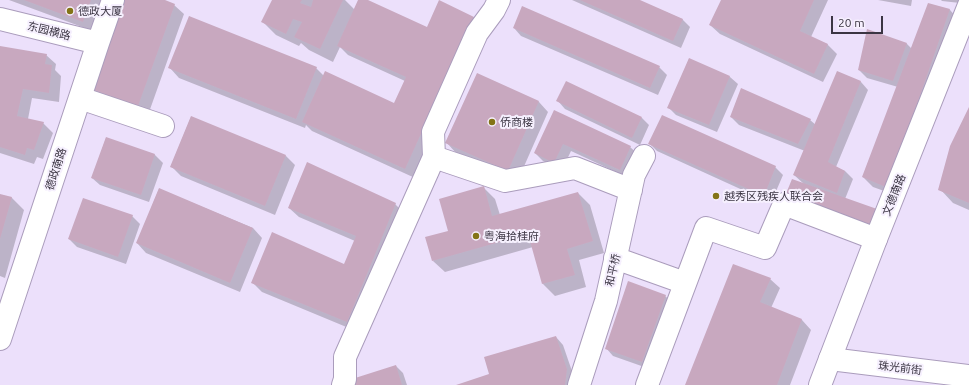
<!DOCTYPE html>
<html>
<head>
<meta charset="utf-8">
<style>
	body { margin:0 }
	#map { position:relative; width:969px; height:385px; overflow:hidden; background:#ece0fb; font-family:Ubuntu,sans-serif }
	canvas { display:block }
	.scale { position:absolute; left:831px; top:16px; width:52px; height:18px; box-sizing:border-box; border:2px solid #3b3543; border-top:0; padding-left:5px; font-size:12px; line-height:14px; white-space:nowrap; color:#3b3543; -webkit-text-stroke:3px #f6f0fe; paint-order:stroke }
</style>
</head>
<body>
<div id="map">
<canvas width="969" height="385"></canvas>
<div class="scale">20 m</div>
</div>
<script>
const c = document.querySelector('canvas').getContext('2d');
c.lineJoin = 'round';
function fill(path, color) {
  c.fillStyle = color;
  c.fill(path, 'evenodd');
}
function shape(rows) {
  const path = new Path2D();
  for (const r of rows) {
    path.moveTo(r[0], r[1]);
    for (let i = 2; i < r.length; i += 2) path.lineTo(r[i], r[i + 1]);
  }
  return path;
}
function stroke(path, color, width, dash) {
  c.strokeStyle = color;
  c.lineWidth = width;
  c.lineCap = dash ? 'butt' : 'round';
  c.setLineDash(dash || []);
  c.stroke(path);
}
function label(font, color, halo, rows, align = 'center') {
  c.font = font + ' Ubuntu,"Noto Sans SC",sans-serif';
  c.lineWidth = 4;
  c.setLineDash([]);
  c.textBaseline = 'middle';
  c.strokeStyle = halo;
  c.fillStyle = color;
  for (const [text, x, y, turn = 0] of rows) {
    c.save();
    c.translate(x, y);
    c.rotate((+turn || 0) * Math.PI / 180);
    c.textAlign = isNaN(turn) ? turn : align;
    if (halo) c.strokeText(text, 0, 0);
    c.fillText(text, 0, 0);
    c.restore();
  }
}
fill(shape([
	[9,0,104,0,93,31],
	[126,0,162,0,174,5,184,14,148,115,104,99,94,90],
	[273,0,345,0,355,10,359,0,366,0,427,28,473,17,483,27,415,178,312,131,306,125,305,128,179,78,170,68,316,68,324,76,395,104,405,81,348,55,340,47,333,62,309,50,301,43,299,46,276,35,263,22],
	[572,0,638,0,682,19,690,27,681,48],
	[722,0,828,0,811,37,827,44,837,54,823,82,720,34,710,25],
	[878,0,912,0,911,6],
	[941,0,969,0,969,4,942,1],
	[929,4,950,10,959,20,898,196,873,187,863,177,898,87,867,78,859,70,868,31,907,44,912,49],
	[514,28,659,67,667,75,658,95,521,36],
	[0,47,46,55,56,64,55,70,61,76,59,102,32,98,28,119,43,123,53,133,43,159,37,157,34,164,0,153],
	[689,59,730,77,738,84,717,132,676,115,669,108],
	[838,73,861,82,868,90,836,167,845,171,853,179,845,199,804,184,794,175,805,151,739,125,731,117,810,120,816,125],
	[477,75,539,102,548,112,518,180,456,153,447,143],
	[558,101,642,118,649,125,640,145,565,109],
	[969,109,969,210,953,203,940,189],
	[554,112,630,147,638,154,627,177,571,151,562,170,543,161,535,153],
	[191,117,286,156,295,165,275,215,181,176,171,166],
	[106,138,155,155,163,163,149,202,100,185,92,178],
	[649,143,775,167,783,175,771,203,657,151],
	[483,187,495,199,500,215,578,193,590,205,604,253,579,260,586,287,555,296,543,284,533,247,445,272,433,261,450,231],
	[159,189,253,228,262,238,240,292,146,253,137,243],
	[0,195,12,198,24,210,5,278,0,276],
	[395,204,405,214,356,331,262,292,252,282,345,265,355,241,299,217,289,208],
	[132,216,140,224,126,264,77,247,69,239],
	[770,279,780,288,771,308,802,320,811,330,790,385,686,385],
	[665,296,673,303,650,369,613,356,606,348],
	[556,337,563,345,574,377,573,385,459,385,490,375],
	[396,366,403,373,407,385,351,385]
]), '#0003');
fill(shape([
	[24,0,91,0,83,22],
	[125,0,165,0,175,4,138,106,93,90],
	[272,0,302,0,300,3,311,7,313,0,343,0,320,49,294,37,302,22,293,19,286,34,261,22],
	[358,0,368,0,427,27,439,0,474,17,405,169,302,122,325,71,394,103,406,77,337,46],
	[580,0,640,0,683,19,673,41],
	[721,0,814,0,800,31,828,44,814,74,709,25],
	[928,3,950,9,888,188,862,177],
	[522,6,660,66,650,88,513,28],
	[189,16,317,67,296,119,168,68],
	[867,29,907,43,893,81,858,70],
	[0,46,47,54,45,64,52,65,49,93,23,89,17,116,44,122,34,150,27,148,25,155,0,147],
	[689,58,730,76,709,125,667,108],
	[837,71,861,81,828,162,845,171,837,193,793,175],
	[477,73,539,101,508,171,445,143],
	[566,81,642,117,632,138,556,101],
	[741,88,811,119,798,144,730,117],
	[969,107,969,203,938,190,950,146],
	[554,110,631,146,620,170,563,144,554,163,534,153],
	[662,115,776,166,764,196,648,144],
	[191,116,286,155,265,206,170,167],
	[106,137,155,154,141,195,91,178],
	[307,162,396,203,367,274,347,322,251,283,272,232,344,264,356,236,288,208],
	[792,179,877,209,870,232,783,201],
	[484,186,492,216,578,192,593,241,567,249,575,275,542,284,528,234,432,261,425,237,448,231,439,199],
	[159,188,253,228,230,283,136,243],
	[0,194,12,197,0,239],
	[83,198,133,215,118,257,68,239],
	[733,264,771,278,760,302,802,319,777,385,685,385],
	[628,281,666,295,642,362,605,349],
	[556,336,567,369,565,385,456,385,489,374,484,357],
	[396,365,402,385,350,385,352,379]
]), '#c8a8bf');
const minor = shape([
	[0,19,98,43],
	[80,98,163,126],
	[434,157,505,181,575,168,631,190],
	[615,258,685,283],
	[0,339,98,43,113,0],
	[830,359,969,376],
	[343,385,345,379,345,357,434,157,433,132,477,33,494,10,499,0],
	[579,385,606,301,634,175,644,156],
	[647,385,706,228,765,248,784,204,876,239]
]);
const major = shape([
	[820,385,876,239,969,5]
]);
stroke(minor, '#aa9cbc', 24);
stroke(major, '#aa9cbc', 24);
stroke(minor, '#fff', 22);
stroke(major, '#fff', 22);
for (const [x, y, r, color] of [
	[70,11,4,"#837416"],
	[492,122,4,"#837416"],
	[716,196,4,"#837416"],
	[476,236,4,"#837416"]
]) {
  const dot = new Path2D();
  dot.arc(x, y, r, 0, 2 * Math.PI);
  c.fillStyle = color;
  c.fill(dot);
  stroke(dot, '#f6f0fe', 1.5);
}
label('11px', '#3b3543', '#f6f0fe', [
	["德政大厦",78,11],
	["侨商楼",500,122],
	["越秀区残疾人联合会",724,196],
	["粤海拾桂府",484,236]
], 'left');
label('11px', '#3b3543', '#f6f0fe', [
	["东园横路",49,31,14],
	["德政南路",56,169,-72],
	["文德南路",894,195,-68],
	["和平桥",613,270,-77],
	["珠光前街",900,368,7]
]);
</script>
</body>
</html>
